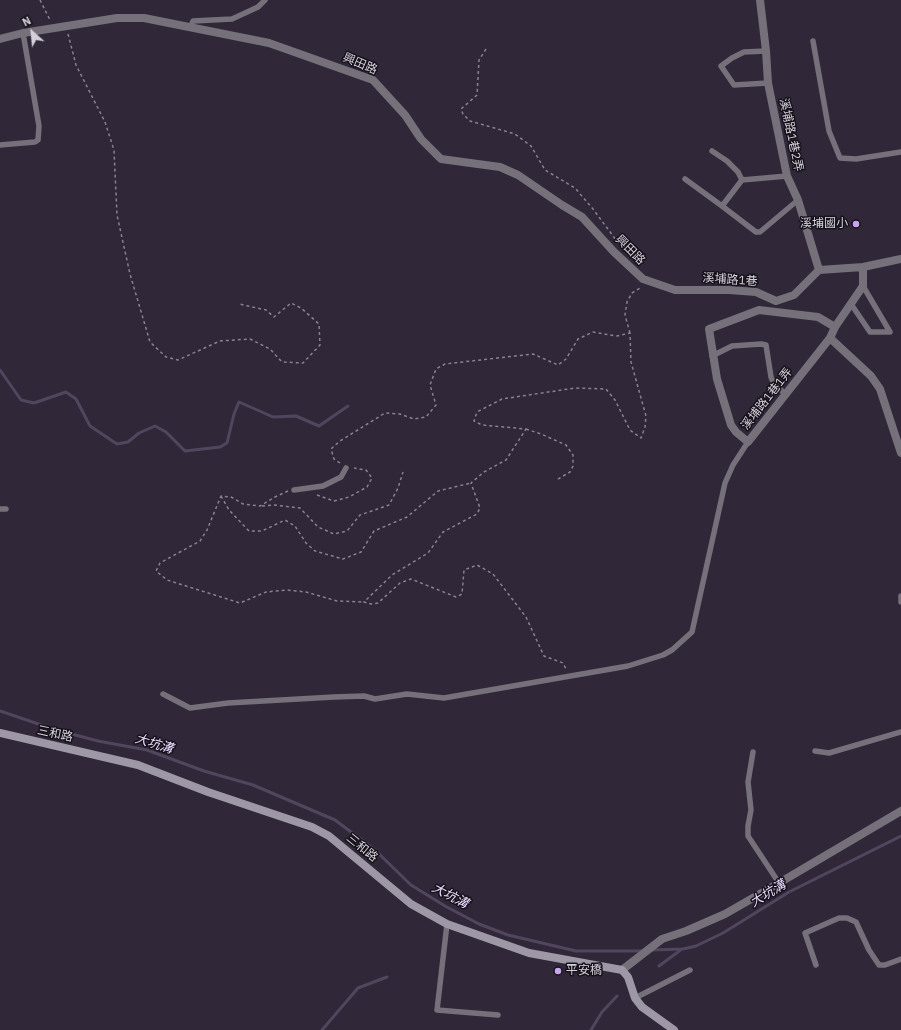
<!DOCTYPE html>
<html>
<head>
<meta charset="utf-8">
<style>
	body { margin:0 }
	#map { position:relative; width:901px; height:1030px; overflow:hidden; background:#302739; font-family:"IBM Plex Sans",sans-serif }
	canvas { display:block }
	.north { position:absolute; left:12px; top:12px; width:40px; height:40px; -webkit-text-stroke:3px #16121a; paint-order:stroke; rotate:333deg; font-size:11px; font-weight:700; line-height:16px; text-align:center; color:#d4cfdb }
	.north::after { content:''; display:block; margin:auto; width:14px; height:18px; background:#d4cfdb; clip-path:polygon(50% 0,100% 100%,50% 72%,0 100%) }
</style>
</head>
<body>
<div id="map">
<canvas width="901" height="1030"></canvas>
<div class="north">N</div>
</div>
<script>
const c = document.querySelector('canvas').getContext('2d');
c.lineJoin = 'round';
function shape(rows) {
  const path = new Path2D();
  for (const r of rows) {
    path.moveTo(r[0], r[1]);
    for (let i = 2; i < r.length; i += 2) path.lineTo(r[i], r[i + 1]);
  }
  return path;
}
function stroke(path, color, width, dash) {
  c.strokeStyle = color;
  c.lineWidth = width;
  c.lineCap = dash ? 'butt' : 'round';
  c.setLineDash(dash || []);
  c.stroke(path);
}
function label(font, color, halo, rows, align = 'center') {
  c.font = font + ' "IBM Plex Sans","Noto Sans TC",sans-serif';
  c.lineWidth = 3;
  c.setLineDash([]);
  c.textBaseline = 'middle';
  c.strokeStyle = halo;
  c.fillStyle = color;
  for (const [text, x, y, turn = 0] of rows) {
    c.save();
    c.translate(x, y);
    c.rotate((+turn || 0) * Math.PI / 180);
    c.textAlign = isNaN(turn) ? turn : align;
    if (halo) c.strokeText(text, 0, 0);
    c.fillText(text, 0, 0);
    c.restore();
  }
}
stroke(shape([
	[0,370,21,400,34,403,66,392,76,399,90,426,117,444,128,442,139,433,155,426,166,432,185,451,220,447,227,443,234,414,239,402,273,417,296,416,319,426,348,406],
	[0,711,53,729,98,741,147,750,204,771,253,785,335,820,375,850,411,885,445,906,479,924,508,935,576,951,644,951],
	[651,950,683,949,696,946,723,933,789,892,901,836],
	[659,966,682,949],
	[322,1030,358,988,387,977],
	[591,1030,602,1012,617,996]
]), '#52455e', 3);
stroke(shape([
	[40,0,50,20],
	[68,34,76,65,105,122,114,150,117,215,130,274,150,342,166,357,178,360,220,341,250,339,270,349,282,362,303,363,320,345,319,324,301,308,291,303,274,317,266,310,239,304],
	[486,49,479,60,477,95,461,109,463,114,470,121,515,134,531,146,545,170,575,188,593,209,619,244],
	[630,333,625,315,627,302,632,293,640,288],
	[526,429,541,434,566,445,573,455,573,466,570,472,558,479],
	[340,463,334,459,331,449,340,441,385,413,400,414,414,419,426,417,436,405,430,385,436,369,445,364,533,354,558,365,566,359,578,339,593,332,617,336,630,333,631,362,646,416,645,427,641,438,630,430,615,400,606,389,575,388,502,399,477,412,474,421,482,425,526,429,506,460,484,472,471,483,480,508,477,514,443,532,428,553,392,575,364,602,371,604,378,603,400,583,411,579,456,597,462,594,464,570,477,565,493,574,526,617,544,656,563,663,566,669],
	[288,491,275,497,260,506,243,504,231,497,221,496,207,530,200,541,160,563,156,571,167,580,240,603,266,592,287,590,306,592,337,601,364,602],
	[317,495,334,501,349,497,367,487,372,478,366,470,354,468],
	[221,496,229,510,249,531,262,531,285,520,295,526,306,543,315,551,343,559,361,552,374,531,407,517,438,491,471,483],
	[262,506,274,505,300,508,318,527,334,534,347,531,360,515,389,505,398,488,403,472]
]), '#898291', 1.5, [3, 3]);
stroke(shape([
	[190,28,193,21,232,19,258,7,265,0],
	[813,41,829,131,840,158,856,159,901,152],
	[766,51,744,52,732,58,721,66,734,85,768,83],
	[0,145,35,142,38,140,39,126,23,33],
	[712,151,727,161,738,172,742,180,722,206],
	[685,179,722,206,756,232,760,232,798,200],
	[742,180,787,176],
	[851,304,870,332,890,332,863,286],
	[712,356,732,346,761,344,766,345,771,377,773,382,786,395],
	[294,490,323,486,341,477,346,468],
	[0,509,6,509],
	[901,596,901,602],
	[163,694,190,708,228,703,334,697,364,696,375,699,407,694,444,698,628,666,663,655,672,650,692,632,725,483,733,465,748,442],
	[815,751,829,753,901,732],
	[753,752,748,782,751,810,748,826,748,836,779,883],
	[447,924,437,1010,498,1015],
	[816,965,805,933,839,918,847,918,856,922,869,950,879,965,885,965,901,959],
	[635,998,690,970]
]), '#75707a', 5.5);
stroke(shape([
	[760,0,766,51,768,83,787,176,798,200,819,270],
	[0,39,23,33,117,18,144,18,269,43,373,80,405,115,421,139,441,159,500,167,518,175,562,205,582,217,614,252,643,279,675,290,729,290,756,292,776,301,794,295,819,270,863,267,901,259],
	[835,327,818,317,759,310,709,329,717,379,731,425,736,432,748,442,830,338,835,327,863,286,863,267],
	[830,338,871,376,880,389,901,453]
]), '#75707a', 8);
stroke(shape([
	[622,970,662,939,686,931,725,914,779,883,901,811]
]), '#75707a', 8);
stroke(shape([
	[0,733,138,765,208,792,312,827,329,836,411,904,447,924,529,953,622,970,628,977,635,998,642,1007,674,1030]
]), '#9e97a6', 8);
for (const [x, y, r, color] of [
	[856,224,4,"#c9a5ee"],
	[558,971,4,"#c9a5ee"]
]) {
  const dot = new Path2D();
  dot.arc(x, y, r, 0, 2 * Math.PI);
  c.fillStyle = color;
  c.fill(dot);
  stroke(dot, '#16121a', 1.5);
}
label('12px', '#d4cfdb', '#16121a', [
	["興田路",360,64,23],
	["溪埔路1巷2弄",791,135,78],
	["興田路",630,250,45],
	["溪埔路1巷",730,280,4],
	["溪埔路1巷1弄",767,399,-52],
	["三和路",55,734,12],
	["三和路",362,848,39]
]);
label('12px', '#d4cfdb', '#16121a', [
	["溪埔國小",848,224],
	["平安橋",566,971,"left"]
], 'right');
label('italic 13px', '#ebd9ff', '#16121a', [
	["大坑溝",154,744,17],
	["大坑溝",768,894,-31],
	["大坑溝",450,896,28]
]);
</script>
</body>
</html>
